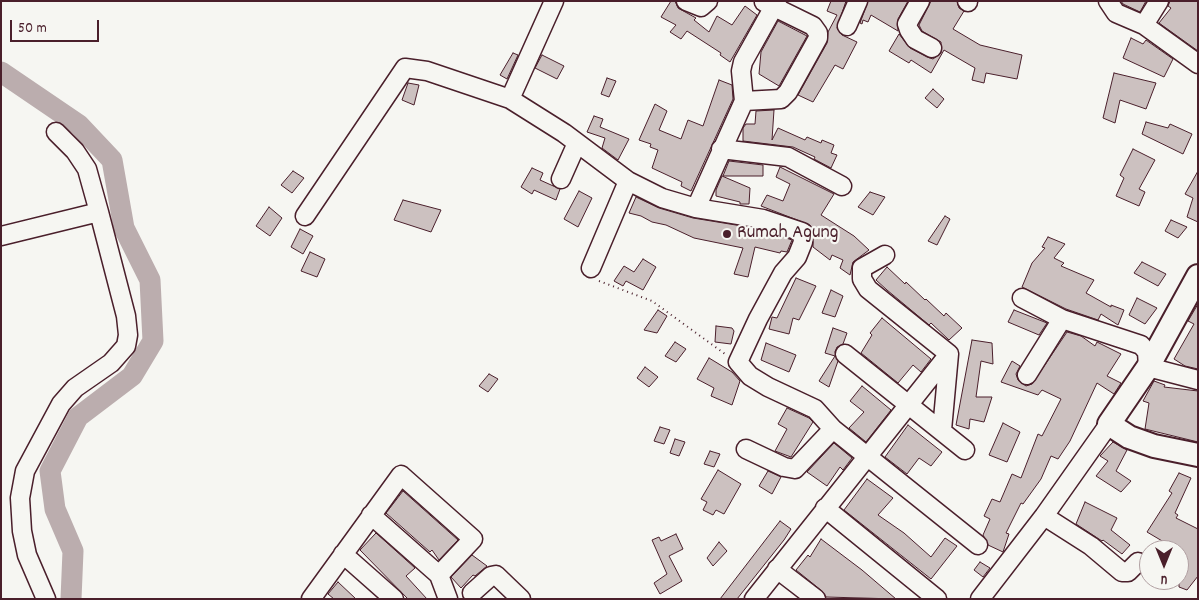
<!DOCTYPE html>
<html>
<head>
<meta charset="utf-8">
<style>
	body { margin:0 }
	#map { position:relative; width:1199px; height:600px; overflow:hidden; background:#f6f6f2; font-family:Dekko,sans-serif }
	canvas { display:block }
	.frame { position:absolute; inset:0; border:2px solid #4a1f2b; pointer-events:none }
	.north { position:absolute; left:1139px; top:540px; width:50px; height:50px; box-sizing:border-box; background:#f6f6f2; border:1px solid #b1a0a2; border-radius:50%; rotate:180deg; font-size:14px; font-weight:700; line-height:20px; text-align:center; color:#4a1f2b }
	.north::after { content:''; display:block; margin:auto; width:18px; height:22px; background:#4a1f2b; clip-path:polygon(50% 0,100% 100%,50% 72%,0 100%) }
	.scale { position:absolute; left:10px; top:20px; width:89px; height:22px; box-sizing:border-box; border:2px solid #4a1f2b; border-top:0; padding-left:6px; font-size:15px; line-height:18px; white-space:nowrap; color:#4a1f2b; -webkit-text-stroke:4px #f6f6f2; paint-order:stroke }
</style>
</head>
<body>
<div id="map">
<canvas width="1199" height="600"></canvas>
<div class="frame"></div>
<div class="north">U</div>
<div class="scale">50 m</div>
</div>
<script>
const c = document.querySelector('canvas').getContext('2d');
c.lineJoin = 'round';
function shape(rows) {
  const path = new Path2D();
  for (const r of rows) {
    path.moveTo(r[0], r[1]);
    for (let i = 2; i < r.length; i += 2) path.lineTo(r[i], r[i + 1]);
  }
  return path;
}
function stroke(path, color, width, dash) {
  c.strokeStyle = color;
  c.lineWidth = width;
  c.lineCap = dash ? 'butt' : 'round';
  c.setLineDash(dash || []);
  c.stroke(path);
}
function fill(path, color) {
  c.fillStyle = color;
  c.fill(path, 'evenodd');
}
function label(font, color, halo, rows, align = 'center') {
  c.font = font + ' Dekko,sans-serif';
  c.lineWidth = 4.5;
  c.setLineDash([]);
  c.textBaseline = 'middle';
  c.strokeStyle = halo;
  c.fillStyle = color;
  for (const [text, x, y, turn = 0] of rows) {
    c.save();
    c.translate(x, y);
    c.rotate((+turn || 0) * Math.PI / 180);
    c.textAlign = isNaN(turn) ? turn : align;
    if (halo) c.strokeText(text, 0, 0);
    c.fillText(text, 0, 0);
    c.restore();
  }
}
stroke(shape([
	[1,72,79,125,112,160,124,228,150,280,153,341,132,376,78,417,50,471,55,509,73,551,71,599]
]), '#bbadae', 21);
const building = shape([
	[671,1,675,1,678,8,696,18,694,20,709,32,717,16,732,25,745,6,757,15,730,62,720,55,721,53,687,31,681,39,670,32,676,25,661,17,671,1],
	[831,1,846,1,837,28,842,35,857,42,843,69,835,65,813,102,798,95,827,43,828,32,837,15,827,11,831,1],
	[868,1,908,1,898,19,898,31,871,15,868,22,863,20,862,24,860,23,868,1],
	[931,1,957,1,959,8,964,11,953,29,980,45,1022,55,1017,79,986,73,984,83,972,80,975,68,944,50,931,73,911,60,909,63,889,51,899,34,910,48,927,57,933,59,941,53,941,42,922,31,919,25,931,1],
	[1121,1,1146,1,1140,12,1123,4,1121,1],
	[1170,1,1198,1,1198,51,1159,23,1171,8,1168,6,1170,1],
	[778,21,807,36,779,86,759,74,761,52,778,21],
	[1131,38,1143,44,1146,40,1173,59,1164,77,1123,58,1131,38],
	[513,53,518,55,507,79,500,75,513,53],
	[542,55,564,66,557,79,535,68,542,55],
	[1114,73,1156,83,1146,109,1120,100,1115,123,1103,118,1114,73],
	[607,78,616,81,609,97,601,94,607,78],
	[719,80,732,85,733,99,691,191,681,186,682,182,652,168,658,150,650,147,651,144,639,140,655,104,667,111,659,130,681,139,688,120,703,126,719,80],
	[408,83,419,85,414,105,402,100,408,83],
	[933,89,944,99,937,108,925,98,933,89],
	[774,110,772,140,778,128,805,140,807,137,821,143,822,140,834,145,831,153,837,155,831,168,814,159,815,157,793,147,743,141,743,128,746,124,755,124,756,111,774,110],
	[594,116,603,119,600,127,629,139,618,160,602,148,605,138,587,132,594,116],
	[1146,122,1168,128,1170,124,1192,134,1183,154,1142,134,1146,122],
	[1133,149,1155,160,1139,189,1145,192,1139,206,1116,196,1124,178,1120,175,1133,149],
	[729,161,763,165,763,176,723,176,729,161],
	[780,167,834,194,821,215,854,236,869,250,853,262,850,275,840,268,843,260,832,255,830,260,813,247,813,233,816,233,810,225,761,206,767,195,783,201,790,184,776,177,780,167],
	[532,168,543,173,540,180,560,189,556,200,534,190,532,194,521,187,532,168],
	[293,171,304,178,292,193,281,185,293,171],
	[1198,171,1198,222,1187,217,1193,198,1185,194,1198,171],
	[722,176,750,188,749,204,740,204,740,202,716,196,716,190,722,176],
	[579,191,592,198,578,227,564,219,579,191],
	[870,192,885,197,873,215,858,207,870,192],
	[636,197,659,208,693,218,748,227,748,232,750,228,760,229,792,240,787,252,781,251,780,253,755,247,748,277,734,274,743,248,694,238,666,225,652,222,641,216,629,213,636,197],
	[403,200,441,210,431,232,394,220,403,200],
	[269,207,282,218,270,236,256,226,269,207],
	[945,216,950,219,937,245,928,241,945,216],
	[1171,220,1187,227,1178,238,1165,231,1171,220],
	[300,229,313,236,303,254,291,247,300,229],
	[1048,237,1065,244,1054,258,1064,263,1061,266,1094,280,1086,293,1111,307,1111,305,1124,310,1118,325,1101,314,1098,320,1066,309,1022,287,1032,263,1045,248,1042,247,1048,237],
	[310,252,325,259,317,277,301,271,310,252],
	[643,259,656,267,643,290,626,281,623,286,614,281,624,266,634,272,643,259],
	[1142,262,1166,274,1158,286,1134,273,1142,262],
	[887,267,905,284,906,282,925,300,926,299,944,316,946,313,962,328,949,340,931,323,929,325,887,290,876,280,887,267],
	[796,278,816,286,799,320,793,318,789,334,769,329,772,317,777,318,796,278],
	[831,290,843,296,835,317,822,313,831,290],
	[1137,298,1157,308,1145,324,1129,315,1137,298],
	[1198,304,1198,369,1185,366,1174,359,1194,324,1188,321,1198,304],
	[658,310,667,316,657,333,644,330,658,310],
	[1014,310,1047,323,1039,335,1008,322,1014,310],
	[882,318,931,359,921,372,913,365,898,383,861,353,872,335,870,333,882,318],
	[716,326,732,328,734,331,731,344,715,342,716,326],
	[833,328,847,333,843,344,837,347,835,352,838,361,829,387,819,381,835,356,825,353,833,328],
	[1067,332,1081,336,1095,346,1097,342,1121,354,1107,376,1121,383,1114,394,1097,383,1070,441,1058,459,1051,456,1041,479,1023,504,1021,503,1006,533,1009,534,1003,552,988,545,983,535,990,519,984,516,992,499,1000,502,1012,474,1021,478,1038,434,1042,436,1061,399,1042,390,1038,395,1001,382,1012,361,1020,366,1016,374,1018,380,1026,386,1032,384,1067,332],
	[972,340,992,343,993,364,981,361,976,397,992,397,984,422,970,419,969,429,956,425,972,340],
	[675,342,686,349,676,362,665,356,675,342],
	[766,343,796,355,789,372,761,360,766,343],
	[709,358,732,372,740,381,732,405,711,396,714,388,697,379,709,358],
	[645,367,658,377,649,387,637,378,645,367],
	[489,374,498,379,488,392,479,386,489,374],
	[1154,381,1165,385,1164,387,1198,391,1198,442,1145,429,1149,403,1143,401,1154,381],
	[862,386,891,410,866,442,849,428,864,412,850,401,862,386],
	[787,408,809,418,813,422,791,457,775,451,787,429,778,424,787,408],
	[1003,423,1020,432,1007,462,989,455,1003,423],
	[908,425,942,452,931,466,919,458,907,474,885,457,908,425],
	[660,427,670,430,664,444,654,441,660,427],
	[675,439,685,442,679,456,670,453,675,439],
	[1113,442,1127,450,1116,471,1131,481,1121,492,1096,476,1108,461,1100,456,1113,442],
	[834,443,852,458,843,470,840,467,827,486,807,472,834,443],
	[710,451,720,454,714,467,704,464,710,451],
	[718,470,741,484,724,514,716,510,713,515,703,510,707,502,701,499,718,470],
	[768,471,781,477,772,494,759,486,768,471],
	[1179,473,1191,478,1175,513,1178,515,1176,518,1198,529,1198,576,1187,590,1179,587,1179,550,1166,550,1169,545,1147,532,1172,493,1169,491,1179,473],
	[867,479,893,498,878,515,904,533,931,557,945,538,957,546,931,579,844,510,867,479],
	[403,491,458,540,439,560,432,550,430,552,386,513,403,491],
	[1085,502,1117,518,1111,530,1130,545,1122,554,1103,540,1102,541,1076,524,1085,502],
	[780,521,791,529,784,540,737,599,720,599,780,521],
	[376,533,415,568,406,576,427,599,408,599,360,550,376,533],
	[676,534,683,549,669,556,682,581,660,594,654,583,667,574,652,540,659,537,661,541,676,534],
	[821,539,862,570,896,599,826,597,822,591,796,570,808,555,810,557,821,539],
	[719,542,727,551,713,566,707,558,719,542],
	[472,555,487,566,475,576,473,575,461,588,451,577,472,555],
	[980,562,990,568,983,577,974,570,980,562],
	[338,582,356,599,334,599,328,594,338,582]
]);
fill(building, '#ccc1c0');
stroke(building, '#4a1f2b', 1);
const minor = shape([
	[686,1,701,7,708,1],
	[920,1,907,24,909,30,915,39,932,48],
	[967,1,968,2],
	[1108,1,1116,13,1144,25,1198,64],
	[1144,25,1159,1],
	[847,26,858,1],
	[510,99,554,1],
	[744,101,781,99,788,92,818,38,818,33,813,26,764,2],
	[56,132,75,151,87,169,99,212],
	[721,149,788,157,842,186],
	[561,179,577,143],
	[696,208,744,101,741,71,743,62,777,1],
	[305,216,405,68,427,71,510,99,564,133,628,181],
	[1,236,99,212,126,316,128,335,126,346,111,363,75,388,61,404,25,471,20,498,22,531,27,555,46,599],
	[885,255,862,268,862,279,868,289,949,354],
	[591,268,628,181,662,198,696,208,763,219,802,232,803,242,797,257,783,273,758,319,738,362,750,376,768,387,815,409,833,429,978,545],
	[1022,298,1062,319,1141,345,1147,352,1148,367,1198,380],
	[845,354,965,450],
	[1027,375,1062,319],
	[942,430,949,354],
	[746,449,784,467,795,469,833,429],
	[825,508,937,599],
	[371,515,439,575],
	[1044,516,1091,546,1122,572,1128,572,1138,562],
	[343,554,394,599],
	[777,569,816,599],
	[472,593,491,576,496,575,521,599],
	[311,599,401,475,473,539,439,575,448,599],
	[754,599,949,354],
	[980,599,1044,516,1109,424]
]);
const major = shape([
	[1198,276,1148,367,1109,424,1129,437,1154,446,1198,455]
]);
stroke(minor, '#4a1f2b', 21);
stroke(major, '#4a1f2b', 26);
stroke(shape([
	[599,281,652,301,725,354]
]), '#4a1f2b', 2, [1, 4]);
stroke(minor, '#f6f6f2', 18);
stroke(major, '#f6f6f2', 22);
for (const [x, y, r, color] of [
	[727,234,5,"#4a1f2b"]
]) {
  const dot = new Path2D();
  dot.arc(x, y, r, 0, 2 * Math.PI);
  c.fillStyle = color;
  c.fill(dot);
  stroke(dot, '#f6f6f2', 2);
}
label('20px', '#4a1f2b', '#f6f6f2', [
	["Rumah Agung",737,234]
], 'left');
</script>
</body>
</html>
